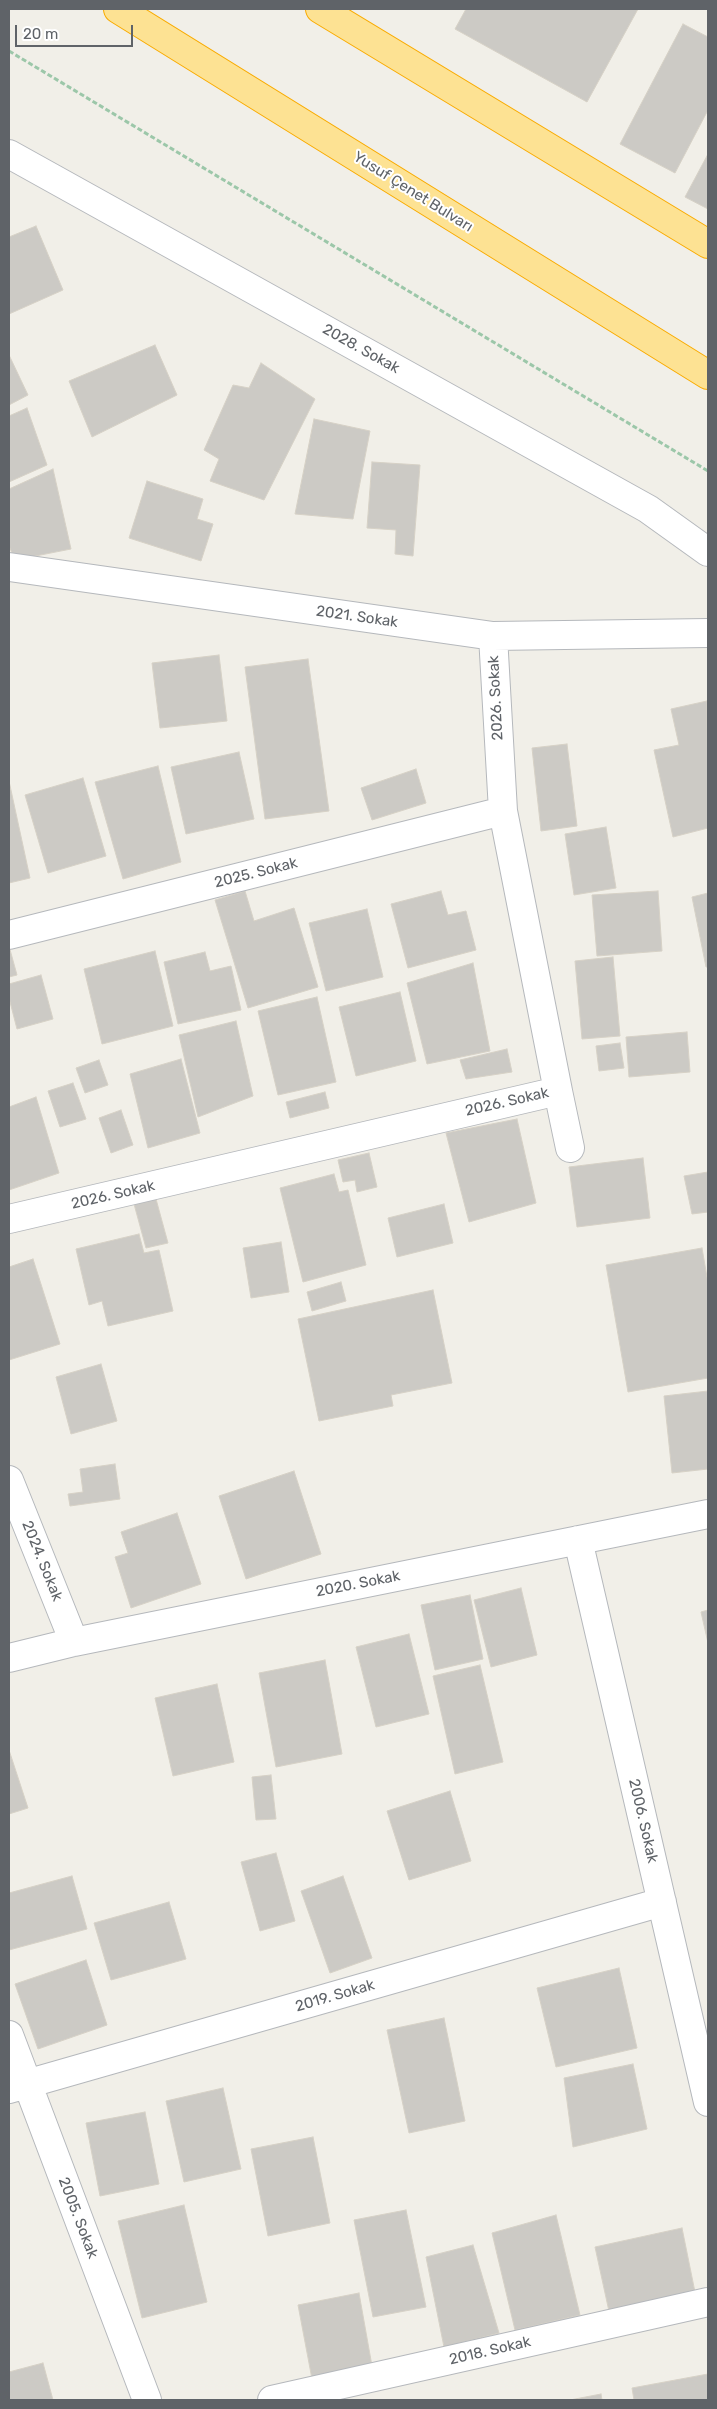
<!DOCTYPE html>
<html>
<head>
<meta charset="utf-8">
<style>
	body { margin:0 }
	#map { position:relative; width:717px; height:2409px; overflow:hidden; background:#f1efe8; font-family:Rubik,sans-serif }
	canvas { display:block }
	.frame { position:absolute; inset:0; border:10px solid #5f6368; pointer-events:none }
	.scale { position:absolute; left:15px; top:25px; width:118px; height:22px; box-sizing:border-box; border:2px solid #5f6368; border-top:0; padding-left:6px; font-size:15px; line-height:18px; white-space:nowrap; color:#5f6368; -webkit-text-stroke:4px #fff; paint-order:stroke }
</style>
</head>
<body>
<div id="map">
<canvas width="717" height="2409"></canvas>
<div class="frame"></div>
<div class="scale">20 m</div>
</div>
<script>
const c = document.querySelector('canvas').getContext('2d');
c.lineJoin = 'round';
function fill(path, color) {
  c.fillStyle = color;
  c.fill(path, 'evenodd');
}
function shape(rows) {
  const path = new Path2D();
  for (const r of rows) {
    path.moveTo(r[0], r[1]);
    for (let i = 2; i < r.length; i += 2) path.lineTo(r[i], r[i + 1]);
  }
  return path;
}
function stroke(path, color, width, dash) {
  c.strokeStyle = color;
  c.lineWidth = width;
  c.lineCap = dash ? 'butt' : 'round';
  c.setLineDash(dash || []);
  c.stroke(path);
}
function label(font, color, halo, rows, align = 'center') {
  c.font = font + ' Rubik,sans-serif';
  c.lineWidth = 4;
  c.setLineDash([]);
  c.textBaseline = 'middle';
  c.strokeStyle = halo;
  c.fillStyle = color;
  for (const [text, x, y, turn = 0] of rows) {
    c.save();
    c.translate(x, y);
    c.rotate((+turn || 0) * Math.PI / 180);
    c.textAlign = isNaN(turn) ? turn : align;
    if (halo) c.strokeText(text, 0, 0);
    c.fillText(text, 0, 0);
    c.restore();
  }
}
const building = shape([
	[466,9,638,9,587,102,455,29,466,9],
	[683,24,708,37,708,110,675,173,620,144,683,24],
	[708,154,708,209,685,197,708,154],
	[36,226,63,290,9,314,9,237,36,226],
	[155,345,177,395,92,437,69,381,155,345],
	[9,355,28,395,9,405,9,355],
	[261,363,315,399,264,500,210,481,219,459,204,450,233,385,249,388,261,363],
	[27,408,47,465,9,482,9,416,27,408],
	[314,419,370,431,353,519,295,514,314,419],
	[372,462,420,465,413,556,395,554,396,530,367,528,372,462],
	[53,469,71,549,15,560,9,546,9,489,53,469],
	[147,481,203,499,197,519,213,524,201,561,129,538,147,481],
	[219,655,227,721,160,728,152,663,219,655],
	[308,659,329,811,265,819,245,667,308,659],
	[707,701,708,828,673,837,654,750,679,745,671,709,707,701],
	[567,744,577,826,541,831,532,748,567,744],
	[239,752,254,819,186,834,171,767,239,752],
	[158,766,181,862,123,879,95,782,158,766],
	[416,769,426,803,372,820,361,788,416,769],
	[83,778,106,856,48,873,25,795,83,778],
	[9,781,30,878,9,883,9,781],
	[606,827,616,888,574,895,565,834,606,827],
	[245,891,254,921,294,908,318,987,248,1008,215,900,245,891],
	[441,891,448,915,466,911,476,950,408,968,391,904,441,891],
	[658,891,662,951,597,956,592,895,658,891],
	[708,893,708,967,706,967,692,897,708,893],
	[367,909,383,977,326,991,309,923,367,909],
	[9,946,17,975,9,977,9,946],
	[155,951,173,1026,102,1044,84,969,155,951],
	[205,952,210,971,231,966,241,1010,178,1024,164,962,205,952],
	[613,957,620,1036,582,1039,575,961,613,957],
	[473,963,490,1051,427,1064,407,983,473,963],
	[41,975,53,1019,17,1029,9,998,9,984,41,975],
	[400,992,416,1061,356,1076,339,1007,400,992],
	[317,997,336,1082,278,1095,258,1011,317,997],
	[236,1021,253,1096,198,1117,179,1035,236,1021],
	[687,1032,690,1072,629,1077,626,1037,687,1032],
	[620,1043,624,1068,599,1071,596,1046,620,1043],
	[507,1049,512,1072,466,1079,460,1060,507,1049],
	[181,1059,200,1133,148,1148,130,1074,181,1059],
	[99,1060,108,1085,85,1093,76,1068,99,1060],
	[73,1083,86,1119,60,1127,48,1091,73,1083],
	[325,1092,329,1108,290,1118,286,1102,325,1092],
	[36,1097,59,1173,9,1190,9,1107,36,1097],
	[121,1110,133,1145,111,1153,99,1118,121,1110],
	[517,1119,536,1203,469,1222,446,1133,517,1119],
	[369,1153,377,1187,357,1192,355,1180,343,1182,338,1160,369,1153],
	[643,1158,650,1218,577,1227,569,1167,643,1158],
	[708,1172,708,1212,692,1214,684,1176,708,1172],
	[334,1174,339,1192,348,1190,366,1265,303,1282,280,1188,334,1174],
	[156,1199,168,1243,146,1248,134,1204,156,1199],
	[444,1204,453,1243,397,1257,388,1218,444,1204],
	[139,1234,144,1253,159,1250,173,1311,108,1326,102,1301,89,1305,76,1249,139,1234],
	[281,1242,289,1292,251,1298,243,1248,281,1242],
	[702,1248,708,1283,708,1378,628,1392,606,1265,702,1248],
	[33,1259,60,1344,9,1360,9,1267,33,1259],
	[341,1282,346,1301,312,1311,307,1292,341,1282],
	[433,1290,452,1383,391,1395,393,1406,319,1421,298,1319,433,1290],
	[101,1364,117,1421,71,1434,56,1377,101,1364],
	[708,1391,708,1469,672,1473,664,1396,708,1391],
	[115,1464,120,1499,70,1506,68,1494,83,1492,80,1469,115,1464],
	[294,1471,321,1554,246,1579,219,1496,294,1471],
	[177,1513,201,1584,131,1608,115,1557,128,1553,121,1532,177,1513],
	[521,1588,537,1655,491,1667,474,1600,521,1588],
	[470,1595,483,1659,435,1670,421,1605,470,1595],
	[708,1610,708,1643,701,1612,708,1610],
	[409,1634,429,1714,376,1727,356,1647,409,1634],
	[325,1660,342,1754,276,1767,259,1673,325,1660],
	[480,1665,503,1762,455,1774,433,1676,480,1665],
	[217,1684,234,1762,173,1776,155,1698,217,1684],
	[9,1750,28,1808,9,1814,9,1750],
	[271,1775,276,1819,256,1820,252,1777,271,1775],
	[450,1791,471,1861,409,1880,387,1811,450,1791],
	[276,1853,295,1921,260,1931,241,1862,276,1853],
	[72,1876,87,1929,9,1950,9,1893,72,1876],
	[343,1876,372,1958,330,1973,301,1891,343,1876],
	[169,1902,186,1959,111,1980,94,1923,169,1902],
	[86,1960,107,2025,38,2049,15,1984,86,1960],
	[619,1968,637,2048,556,2067,537,1988,619,1968],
	[444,2018,465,2121,409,2133,387,2030,444,2018],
	[633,2064,647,2129,573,2147,564,2078,633,2064],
	[223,2088,241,2169,184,2182,166,2101,223,2088],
	[145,2112,159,2184,100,2196,86,2123,145,2112],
	[313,2137,330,2223,268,2236,251,2149,313,2137],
	[184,2205,207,2302,142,2318,118,2221,184,2205],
	[406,2210,426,2307,373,2317,354,2220,406,2210],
	[556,2215,580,2315,515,2330,492,2233,556,2215],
	[682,2228,696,2297,610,2316,595,2247,682,2228],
	[473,2245,499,2333,444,2347,426,2257,473,2245],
	[359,2293,372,2366,312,2379,298,2305,359,2293],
	[43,2363,53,2400,9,2400,9,2372,43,2363],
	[708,2374,708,2400,634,2400,632,2388,708,2374],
	[601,2394,602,2400,570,2400,601,2394]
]);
fill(building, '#cccac5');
stroke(building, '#d6d1c6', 1);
const street = shape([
	[9,154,648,509,708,552],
	[9,567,493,636,708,633],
	[9,935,503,811],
	[558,1091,570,1148],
	[9,1219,558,1091,503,811,493,636],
	[9,1480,74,1642],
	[578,1540,708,2102],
	[9,1658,74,1642,708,1514],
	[9,2035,147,2400],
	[9,2089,662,1902],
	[272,2400,708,2302]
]);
const highway = shape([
	[118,9,708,375],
	[320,9,708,244]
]);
stroke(street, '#b5b8bc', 30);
stroke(highway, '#f9ab00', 30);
stroke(shape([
	[9,51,708,471]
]), '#9cc7a9', 3, [5, 2.5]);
stroke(street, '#fff', 28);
stroke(highway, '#fde293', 28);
label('15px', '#5f6368', '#fff', [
	["Yusuf Çenet Bulvarı",413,192,32],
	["2028. Sokak",361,349,29],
	["2021. Sokak",357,617,8],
	["2026. Sokak",496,698,-93],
	["2025. Sokak",256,873,-14],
	["2026. Sokak",507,1102,-13],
	["2026. Sokak",113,1195,-13],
	["2024. Sokak",42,1561,68],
	["2020. Sokak",358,1584,-11],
	["2006. Sokak",643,1821,77],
	["2019. Sokak",335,1996,-16],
	["2005. Sokak",78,2218,69],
	["2018. Sokak",490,2351,-13]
]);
</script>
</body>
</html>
